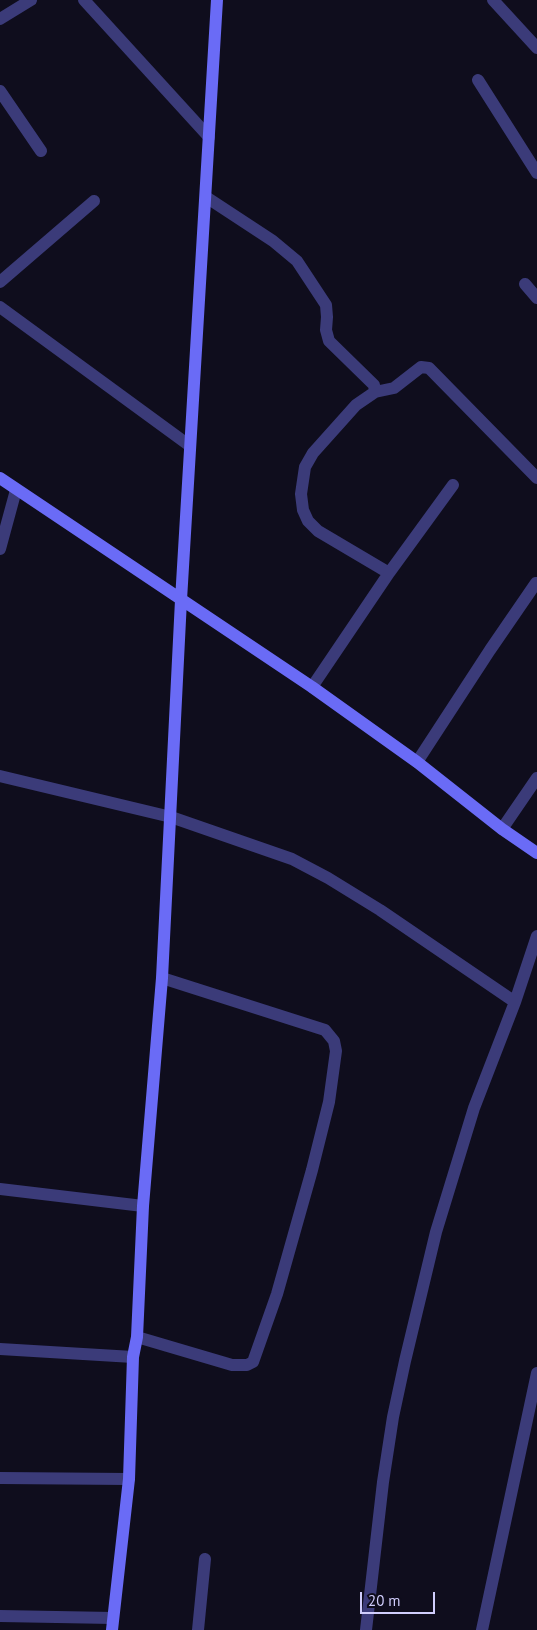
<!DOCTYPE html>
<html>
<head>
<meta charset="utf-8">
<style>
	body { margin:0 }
	#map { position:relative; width:537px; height:1630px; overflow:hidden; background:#0f0d1d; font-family:"PT Sans",sans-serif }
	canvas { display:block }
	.scale { position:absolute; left:360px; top:1592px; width:75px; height:22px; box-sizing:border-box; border:2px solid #d0cdfc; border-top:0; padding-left:6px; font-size:15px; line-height:18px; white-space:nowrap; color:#d0cdfc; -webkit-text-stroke:4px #0f0d1d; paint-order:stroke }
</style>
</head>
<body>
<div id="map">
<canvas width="537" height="1630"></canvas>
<div class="scale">20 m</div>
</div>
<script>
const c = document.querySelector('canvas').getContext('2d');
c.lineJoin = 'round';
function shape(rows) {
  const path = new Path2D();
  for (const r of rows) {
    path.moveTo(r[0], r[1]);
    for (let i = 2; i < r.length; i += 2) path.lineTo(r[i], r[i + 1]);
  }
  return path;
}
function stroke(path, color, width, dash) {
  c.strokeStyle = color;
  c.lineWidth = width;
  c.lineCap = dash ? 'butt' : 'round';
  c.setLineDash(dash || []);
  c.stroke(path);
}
stroke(shape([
	[84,0,209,137],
	[493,0,537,48],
	[0,19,31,0],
	[478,80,537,173],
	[0,91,41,151],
	[206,197,273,241,297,261,326,305,327,317,326,330,329,341,374,385,375,392,356,405,313,453,305,467,301,494,303,510,308,521,318,531,389,573,312,687],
	[0,282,94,201],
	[525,284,537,298],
	[0,307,190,446],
	[375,392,394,388,421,367,429,368,537,478],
	[0,549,16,490],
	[389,573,453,485],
	[417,762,490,650,536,583],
	[0,776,171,817,292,859,328,878,380,910,515,1002],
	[502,829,537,778],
	[0,1189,143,1206],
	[137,1337,232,1365,247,1365,253,1362,277,1294,312,1170,329,1102,336,1051,334,1041,325,1030,162,978],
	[0,1349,133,1357],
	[0,1478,129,1479],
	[0,1616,113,1618],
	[198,1630,205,1559],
	[366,1630,383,1482,393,1417,405,1361,436,1232,474,1108,515,1002,537,936],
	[482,1630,537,1373]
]), '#3b3b79', 12);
stroke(shape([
	[0,478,312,687,417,762,502,829,537,853],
	[112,1630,129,1479,133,1357,137,1337,143,1206,162,978,181,600,217,0]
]), '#6a6bf6', 12);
</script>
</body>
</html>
